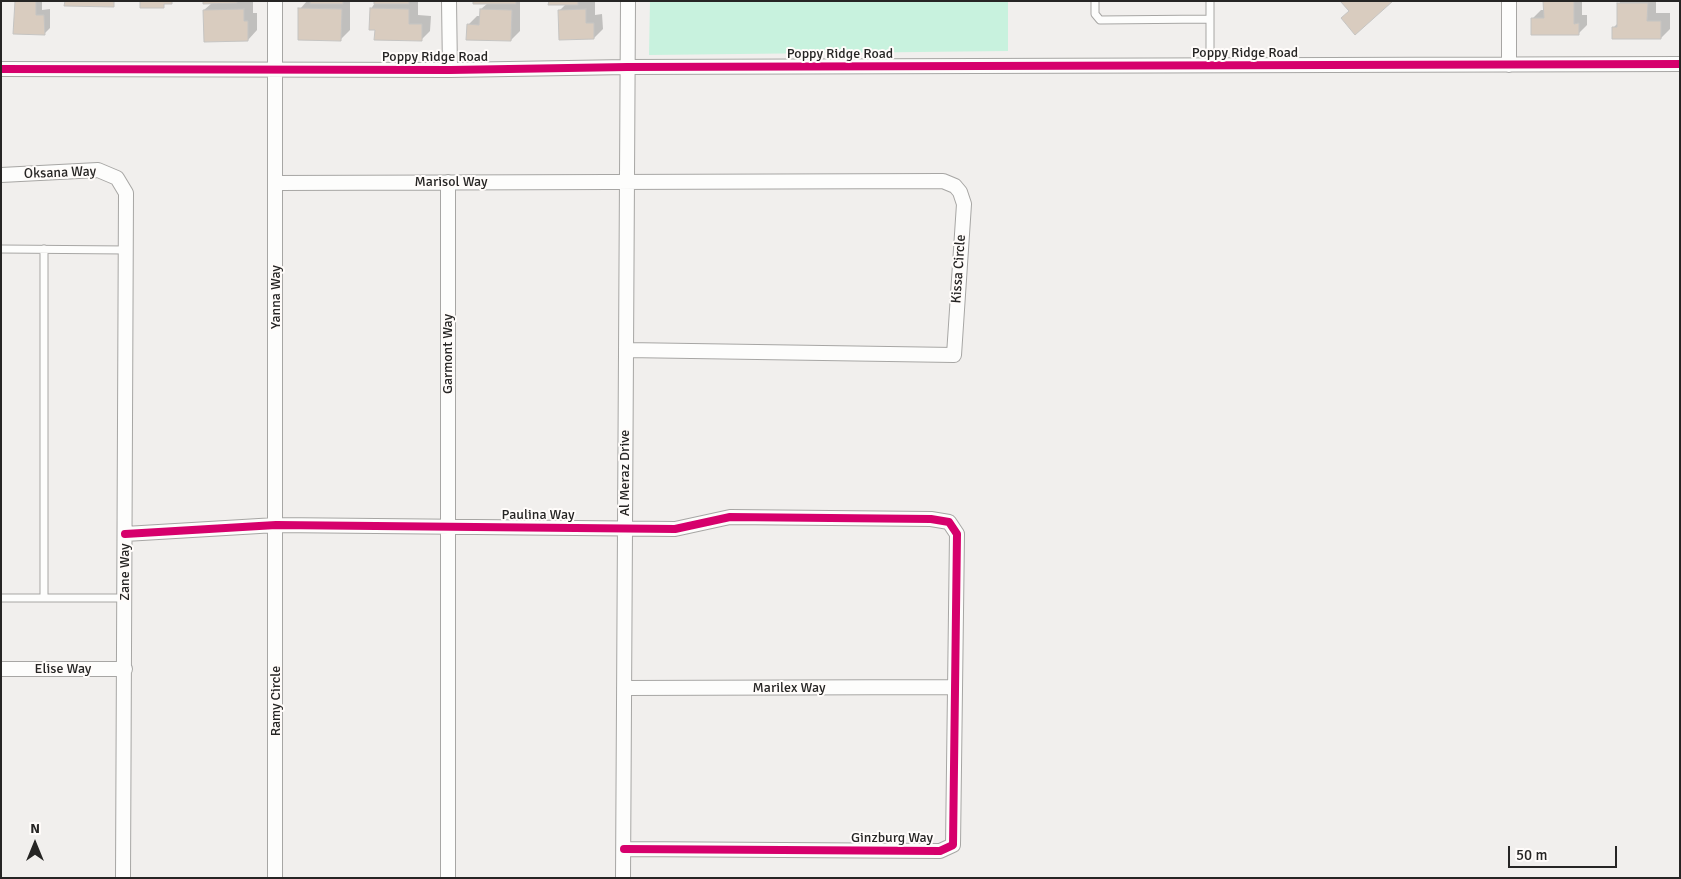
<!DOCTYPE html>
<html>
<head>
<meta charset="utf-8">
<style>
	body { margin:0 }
	#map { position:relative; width:1681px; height:879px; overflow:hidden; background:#f1efed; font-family:Signika,sans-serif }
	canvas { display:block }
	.frame { position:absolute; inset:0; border:2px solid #262524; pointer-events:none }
	.north { position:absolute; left:10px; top:819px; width:50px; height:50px; -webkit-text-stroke:4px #fffcfa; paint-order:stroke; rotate:0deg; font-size:14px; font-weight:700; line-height:20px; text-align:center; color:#262524 }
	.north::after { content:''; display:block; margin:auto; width:18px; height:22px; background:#262524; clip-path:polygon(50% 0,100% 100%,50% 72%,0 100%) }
	.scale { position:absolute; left:1508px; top:846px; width:109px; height:22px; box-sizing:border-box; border:2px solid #262524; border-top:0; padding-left:6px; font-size:15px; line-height:18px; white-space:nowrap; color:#262524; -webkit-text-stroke:4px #fffcfa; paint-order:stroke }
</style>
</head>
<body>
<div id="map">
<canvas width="1681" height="879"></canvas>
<div class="frame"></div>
<div class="north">N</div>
<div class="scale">50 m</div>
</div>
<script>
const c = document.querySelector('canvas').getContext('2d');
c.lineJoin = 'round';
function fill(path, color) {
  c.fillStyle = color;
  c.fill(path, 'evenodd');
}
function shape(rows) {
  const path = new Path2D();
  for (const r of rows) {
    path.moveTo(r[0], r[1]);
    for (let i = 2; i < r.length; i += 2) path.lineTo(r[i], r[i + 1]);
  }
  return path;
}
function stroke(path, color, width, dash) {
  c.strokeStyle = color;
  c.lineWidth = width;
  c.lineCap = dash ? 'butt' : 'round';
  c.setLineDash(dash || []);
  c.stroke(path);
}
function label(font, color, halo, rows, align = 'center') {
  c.font = font + ' Signika,sans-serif';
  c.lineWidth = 4;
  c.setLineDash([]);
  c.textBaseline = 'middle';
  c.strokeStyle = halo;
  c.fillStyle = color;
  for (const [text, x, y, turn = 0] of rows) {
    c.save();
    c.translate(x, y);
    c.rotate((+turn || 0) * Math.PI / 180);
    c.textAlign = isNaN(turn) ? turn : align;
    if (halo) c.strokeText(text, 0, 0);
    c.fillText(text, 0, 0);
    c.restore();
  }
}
fill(shape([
	[650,1,1008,1,1008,51,649,55]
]), '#c8f2de');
fill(shape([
	[17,1,42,1,42,10,50,9,50,28,44,34,14,32],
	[204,1,253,1,253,13,257,13,257,30,248,40,204,10,212,3],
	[307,1,350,1,350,30,341,39,300,9],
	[376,1,418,1,418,15,431,16,430,31,421,40,376,29,371,9],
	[475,1,520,1,520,31,511,40,468,25,477,16,481,16,481,9,488,3],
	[550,1,595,1,595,15,602,14,603,29,594,38,559,11,566,4],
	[1545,1,1582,1,1582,15,1587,15,1587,25,1578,34,1532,19,1541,10,1545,10],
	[1620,1,1656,1,1656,13,1670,13,1670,29,1661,38,1613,28,1618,23]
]), '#0003');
const building = shape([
	[15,1,36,1,36,15,44,15,45,35,13,34,15,1],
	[65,1,114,1,114,7,64,6,65,1],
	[140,1,172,1,172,4,164,4,164,8,140,8,140,1],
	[203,1,237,1,237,3,203,4,203,1],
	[310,1,343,1,343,4,310,4,310,1],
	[374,1,409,1,409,4,374,4,374,1],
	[473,1,516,1,516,4,473,4,473,1],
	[549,1,578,1,578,5,548,5,549,1],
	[1340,1,1393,1,1355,35,1341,18,1349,11,1340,1],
	[1543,1,1574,1,1574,24,1579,23,1579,35,1531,35,1531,18,1544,18,1543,1],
	[1617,3,1648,3,1647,21,1661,21,1661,39,1612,39,1612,27,1617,27,1617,3],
	[298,8,342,9,341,41,298,40,298,8],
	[370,8,409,9,409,24,422,24,422,41,374,40,375,30,369,30,370,8],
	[244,9,244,21,248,21,248,41,204,42,203,10,244,9],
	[480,9,512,10,511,41,466,40,467,24,479,25,480,9],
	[586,9,586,23,594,23,594,39,559,40,558,10,586,9]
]);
fill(building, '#d9ccbf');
stroke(building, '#c5c4c2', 1);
const service = shape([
	[1095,1,1095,14,1100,20,1210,19],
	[1210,1,1210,66],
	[1,249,127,250],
	[1,598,125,598],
	[44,598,44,249]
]);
const minor = shape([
	[275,1,275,878],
	[449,1,450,70],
	[1509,1,1509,65],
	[1,69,450,70,627,67,1680,64],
	[1,175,98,170,117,178,126,193,123,878],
	[448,182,448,878],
	[276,183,943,181,955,186,960,192,964,204,954,355,626,350],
	[125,534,276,525,675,529,730,517,931,519,949,522,957,534,953,845,940,851,624,849],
	[1,669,125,669],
	[624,688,954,687],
	[623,878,628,1]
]);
stroke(service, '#a7a6a4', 9);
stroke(minor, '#a7a6a4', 16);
stroke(service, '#fdfdfc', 7);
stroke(minor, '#fdfdfc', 14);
stroke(shape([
	[1,69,450,70,627,67,1680,64],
	[125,534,276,525,675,529,730,517,931,519,949,522,957,534,953,845,940,851,624,849]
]), '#d6006c', 8);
label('14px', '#262524', '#fffcfa', [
	["Poppy Ridge Road",1245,53],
	["Poppy Ridge Road",840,54],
	["Poppy Ridge Road",435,57],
	["Oksana Way",60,173,-2],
	["Marisol Way",451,182],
	["Kissa Circle",959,269,-86],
	["Yanna Way",276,297,-90],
	["Garmont Way",448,354,-90],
	["Al Meraz Drive",625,473,-90],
	["Paulina Way",538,515],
	["Zane Way",125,572,-90],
	["Elise Way",63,669],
	["Marilex Way",789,688],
	["Ramy Circle",276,701,-90],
	["Ginzburg Way",892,838]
]);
</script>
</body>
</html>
